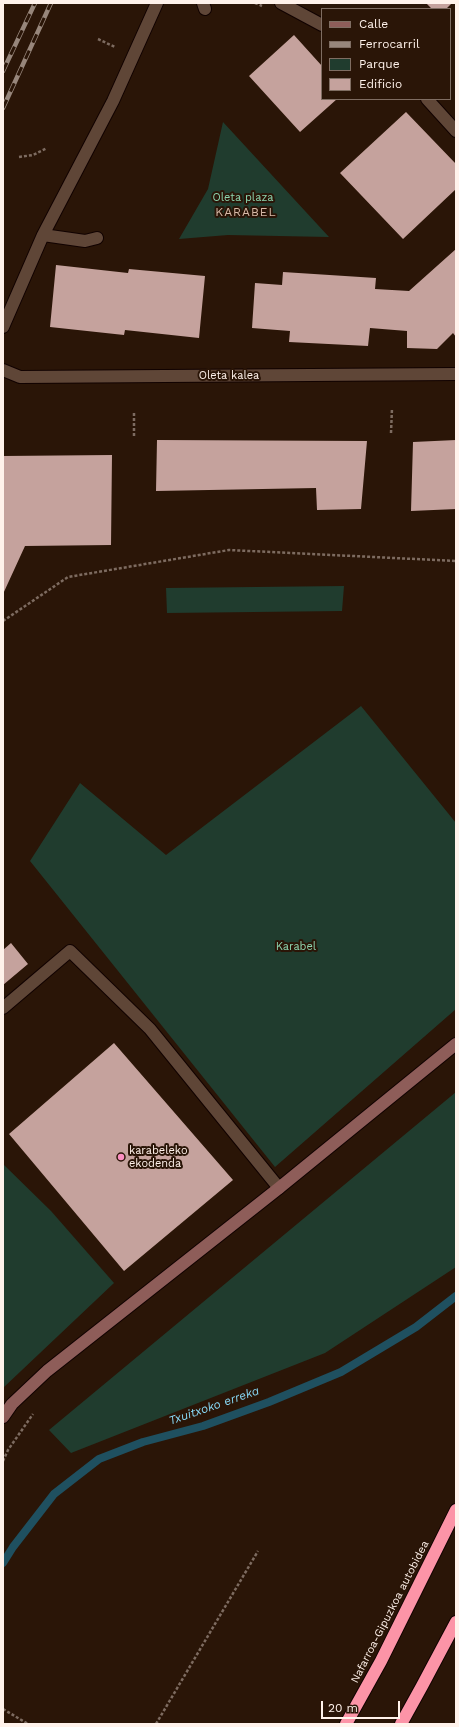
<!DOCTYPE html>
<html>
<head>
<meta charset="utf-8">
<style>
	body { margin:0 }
	#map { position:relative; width:459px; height:1727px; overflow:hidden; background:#2a1507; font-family:"Work Sans",sans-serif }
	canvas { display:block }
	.frame { position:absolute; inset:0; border:4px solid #fff2eb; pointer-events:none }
	.legend { position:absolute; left:321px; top:8px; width:130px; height:92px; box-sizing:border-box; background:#2a1507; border:1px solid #7f6d62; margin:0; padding:5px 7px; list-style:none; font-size:12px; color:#fff2eb }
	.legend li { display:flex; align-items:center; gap:8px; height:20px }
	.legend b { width:20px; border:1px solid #7f6d62 }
	.scale { position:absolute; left:321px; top:1701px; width:79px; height:18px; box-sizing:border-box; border:2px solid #fff2eb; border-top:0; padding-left:5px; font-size:12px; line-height:14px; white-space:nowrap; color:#fff2eb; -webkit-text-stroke:3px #2a1507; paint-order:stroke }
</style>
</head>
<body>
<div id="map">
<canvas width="459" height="1727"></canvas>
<div class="frame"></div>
<ul class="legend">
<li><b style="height:5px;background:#8e5d59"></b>Calle</li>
<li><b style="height:5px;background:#97867b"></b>Ferrocarril</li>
<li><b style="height:11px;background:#203c2e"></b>Parque</li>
<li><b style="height:11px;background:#c5a29d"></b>Edificio</li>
</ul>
<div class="scale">20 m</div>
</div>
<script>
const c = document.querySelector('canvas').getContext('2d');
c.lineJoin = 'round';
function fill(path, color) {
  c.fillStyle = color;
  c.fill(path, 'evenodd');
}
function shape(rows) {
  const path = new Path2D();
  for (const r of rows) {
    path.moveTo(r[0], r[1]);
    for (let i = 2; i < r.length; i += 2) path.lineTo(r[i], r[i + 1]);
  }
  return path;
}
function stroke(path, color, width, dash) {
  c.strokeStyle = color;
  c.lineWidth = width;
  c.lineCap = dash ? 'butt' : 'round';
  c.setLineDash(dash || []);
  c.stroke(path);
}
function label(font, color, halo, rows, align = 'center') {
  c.font = font + ' "Work Sans",sans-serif';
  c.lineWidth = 4;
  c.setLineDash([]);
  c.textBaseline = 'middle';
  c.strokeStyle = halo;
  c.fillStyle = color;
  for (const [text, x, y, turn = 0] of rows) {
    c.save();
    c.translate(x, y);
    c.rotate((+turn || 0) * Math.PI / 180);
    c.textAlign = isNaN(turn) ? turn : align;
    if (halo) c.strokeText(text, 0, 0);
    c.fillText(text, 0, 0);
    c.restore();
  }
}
fill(shape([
	[223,122,329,237,228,235,179,239,208,189],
	[344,586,342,611,167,613,166,588],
	[361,706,456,823,456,1009,275,1167,30,861,80,783,166,855],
	[456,1092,456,1267,325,1353,71,1453,49,1430],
	[3,1164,51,1211,114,1283,3,1388]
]), '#203c2e');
stroke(shape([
	[3,1563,13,1547,54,1494,99,1459,143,1442,203,1426,269,1402,341,1372,416,1327,456,1296]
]), '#1f5060', 8);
fill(shape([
	[426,3,452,3,446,9,432,9],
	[294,35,322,66,322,99,337,99,300,132,249,76],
	[406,112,456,164,456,189,403,239,340,173],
	[456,249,456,337,453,333,437,349,407,348,407,331,370,328,368,346,289,342,290,331,252,328,255,283,282,285,283,272,376,278,375,289,409,291],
	[56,265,128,273,129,269,205,276,199,338,125,330,124,335,50,327],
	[157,440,367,441,361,509,317,510,316,488,156,491],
	[456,440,456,509,411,511,413,442],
	[112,455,111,545,25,546,3,594,3,456],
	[11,943,28,964,3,985,3,950],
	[114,1043,233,1180,124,1271,9,1134]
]), '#c5a29d');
const lane = shape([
	[3,1008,70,951,150,1029,279,1188]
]);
const street = shape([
	[203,3,205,9],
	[281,3,322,25],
	[427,99,456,131],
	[43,235,85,241,97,238],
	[3,327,43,235,113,101,157,3],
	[3,370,20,377,456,374]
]);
const secondary = shape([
	[3,1417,12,1404,47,1371,279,1188,456,1044]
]);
const highway = shape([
	[346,1724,381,1661,456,1510],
	[401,1724,422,1686,456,1622]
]);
stroke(lane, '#110200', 14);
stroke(street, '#110200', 14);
stroke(secondary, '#110200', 14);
stroke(highway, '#110200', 14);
stroke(shape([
	[255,3,262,6],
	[98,39,115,47],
	[19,157,33,155,47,148],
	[391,433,392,408],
	[134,436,134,411],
	[3,621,68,577,229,550,456,561],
	[3,1461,8,1450,33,1414],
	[3,1709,28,1724],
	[156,1724,258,1551]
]), '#7d6b60', 2.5, [3, 2]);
stroke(lane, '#5f4637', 12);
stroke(street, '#5f4637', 12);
stroke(secondary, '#8e5d59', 12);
stroke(highway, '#fc94a7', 12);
const rail = shape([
	[3,71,35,3],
	[3,108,51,3]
]);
stroke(rail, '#97867b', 4.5);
stroke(rail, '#2a1507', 3, [9]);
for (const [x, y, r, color] of [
	[121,1157,4,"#fc8fc2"]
]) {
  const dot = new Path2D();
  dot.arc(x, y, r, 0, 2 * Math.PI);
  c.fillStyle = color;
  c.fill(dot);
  stroke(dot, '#2a1507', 1.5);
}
label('11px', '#8dd5b0', '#2a1507', [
	["Oleta plaza",243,198],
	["Karabel",296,947]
]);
label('11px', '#fff2eb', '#2a1507', [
	["Oleta kalea",229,376],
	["Nafarroa-Gipuzkoa autobidea",390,1612,-63]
]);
label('11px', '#fff2eb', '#2a1507', [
	["karabeleko",129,1151],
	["ekodenda",129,1164]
], 'left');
c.letterSpacing = '1px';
label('12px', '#d8bba9', '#2a1507', [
	["KARABEL",246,212]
]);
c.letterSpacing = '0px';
label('italic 12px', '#87d7f4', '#2a1507', [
	["Txuitxoko erreka",214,1406,-19]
]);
</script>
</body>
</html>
